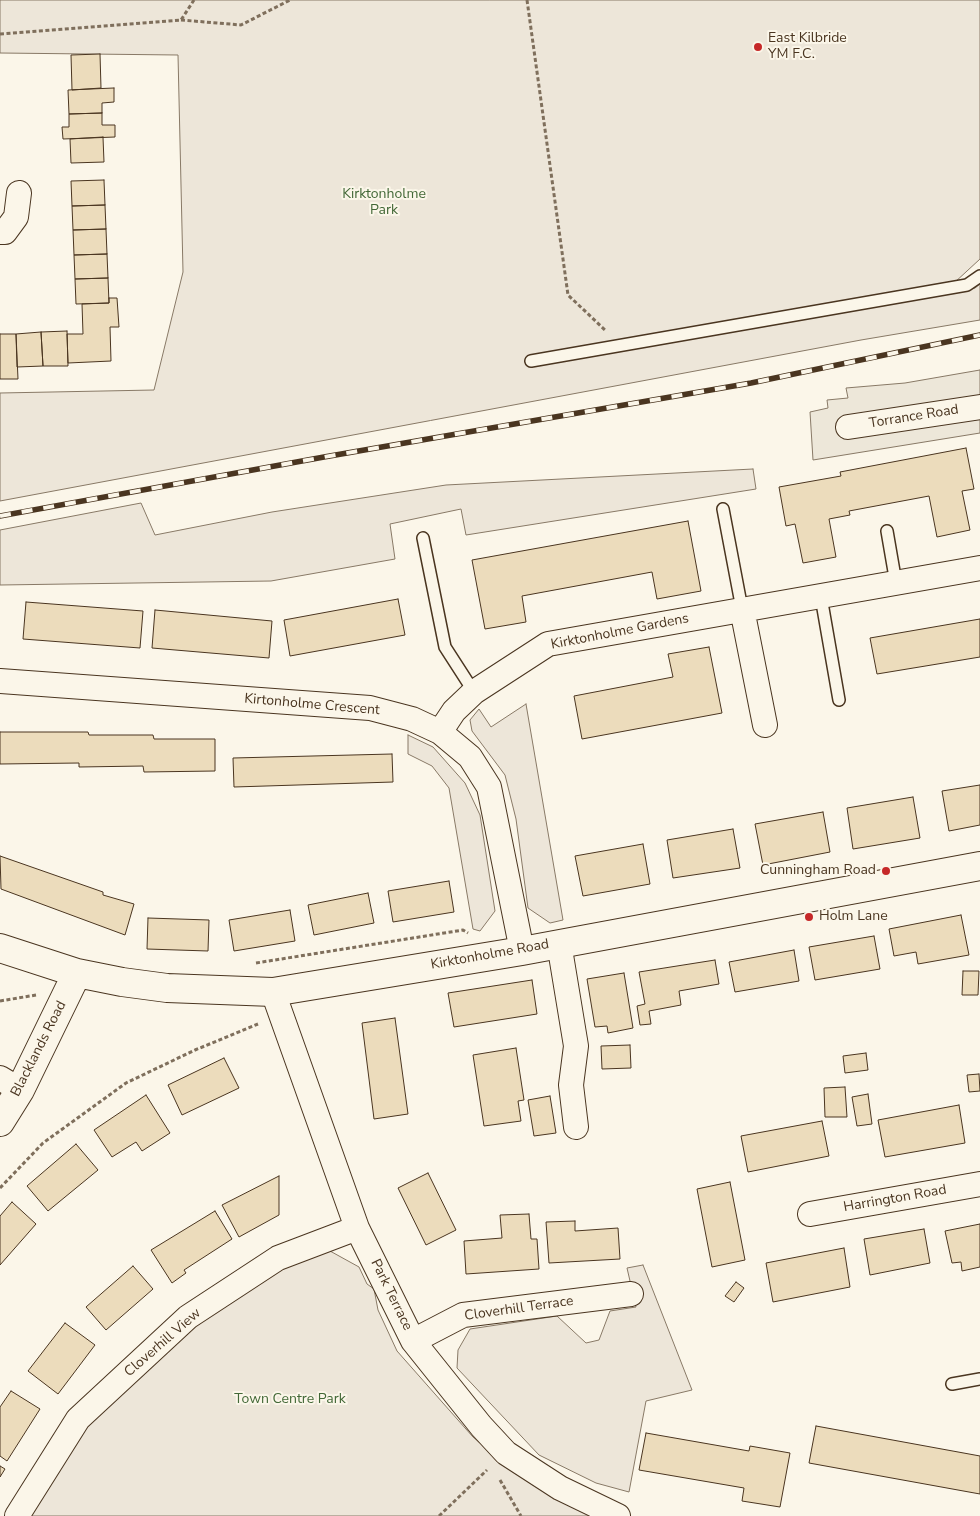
<!DOCTYPE html>
<html>
<head>
<meta charset="utf-8">
<style>
	body { margin:0 }
	canvas { display:block; background:#fbf6e9 }
</style>
</head>
<body>
<canvas width="980" height="1516"></canvas>
<script>
const c = document.querySelector('canvas').getContext('2d');
c.lineJoin = 'round';
function fill(path, color) {
  c.fillStyle = color;
  c.fill(path, 'evenodd');
}
function shape(rows) {
  const path = new Path2D();
  for (const r of rows) {
    path.moveTo(r[0], r[1]);
    for (let i = 2; i < r.length; i += 2) path.lineTo(r[i], r[i + 1]);
  }
  return path;
}
function stroke(path, color, width, dash) {
  c.strokeStyle = color;
  c.lineWidth = width;
  c.lineCap = dash ? 'butt' : 'round';
  c.setLineDash(dash || []);
  c.stroke(path);
}
function label(font, color, halo, rows, align = 'center') {
  c.font = font + ' "Nunito Sans",sans-serif';
  c.lineWidth = 4;
  c.setLineDash([]);
  c.textBaseline = 'middle';
  c.strokeStyle = halo;
  c.fillStyle = color;
  for (const [text, x, y, turn = 0] of rows) {
    c.save();
    c.translate(x, y);
    c.rotate((+turn || 0) * Math.PI / 180);
    c.textAlign = isNaN(turn) ? turn : align;
    if (halo) c.strokeText(text, 0, 0);
    c.fillText(text, 0, 0);
    c.restore();
  }
}
const green = shape([
	[0,0,980,0,980,259,941,295,975,288,980,284,980,320,861,340,0,501,0,393,154,390,183,272,178,55,0,53,0,0],
	[753,469,756,489,466,535,461,509,390,524,395,559,271,581,0,585,0,530,141,503,155,535,272,512,446,485,753,469],
	[526,704,563,920,550,923,528,908,516,819,505,775,472,731,470,720,479,709,491,727,526,704],
	[408,735,433,747,465,783,480,815,495,911,480,931,473,929,449,788,432,766,408,754,408,735],
	[330,1251,359,1267,367,1284,374,1289,378,1310,397,1351,473,1437,512,1471,592,1516,26,1516,91,1419,194,1324,280,1270,330,1251],
	[643,1265,692,1390,646,1401,629,1492,596,1483,539,1455,457,1368,458,1350,470,1329,557,1316,586,1343,599,1340,610,1311,636,1307,627,1268,643,1265]
]);
fill(green, '#ede6d9');
stroke(green, '#887966', 1);
const parking = shape([
	[980,370,980,433,813,460,810,412,828,408,827,400,848,398,846,388,905,383,980,370]
]);
fill(parking, '#ede7d9');
stroke(parking, '#887966', 1);
const building = shape([
	[100,54,101,88,72,90,71,55,100,54],
	[114,88,114,102,102,103,102,113,69,114,68,90,114,88],
	[102,113,102,125,115,125,115,137,63,139,62,127,69,127,69,114,102,113],
	[103,137,104,162,71,163,70,139,103,137],
	[104,180,105,205,72,206,71,181,104,180],
	[105,205,106,229,73,230,72,206,105,205],
	[106,229,107,254,74,255,73,230,106,229],
	[107,254,108,278,75,279,74,255,107,254],
	[108,278,109,303,76,304,75,279,108,278],
	[109,298,117,298,119,327,110,327,111,361,68,363,67,334,83,334,82,304,109,303,109,298],
	[67,331,68,366,43,366,41,332,67,331],
	[41,332,43,366,17,367,16,334,41,332],
	[0,334,16,334,18,379,0,379,0,334],
	[966,448,974,489,962,491,970,530,937,537,929,496,849,511,850,515,829,519,836,557,803,563,795,524,786,526,779,487,841,476,840,472,966,448],
	[688,521,701,591,657,599,652,572,522,596,526,622,485,629,472,560,688,521],
	[398,599,405,635,290,656,284,620,398,599],
	[26,602,143,611,140,648,23,639,26,602],
	[155,610,272,621,269,658,152,648,155,610],
	[980,619,980,657,877,674,870,638,980,619],
	[709,647,722,713,582,739,574,696,673,677,668,654,709,647],
	[0,732,88,732,89,735,153,735,154,739,215,739,215,771,144,772,143,766,79,767,79,763,0,764,0,732],
	[392,754,393,782,234,787,233,758,392,754],
	[980,785,980,825,949,831,942,791,980,785],
	[913,797,920,838,853,849,847,808,913,797],
	[823,812,830,852,763,865,755,824,823,812],
	[733,829,740,868,673,878,667,840,733,829],
	[643,844,650,884,583,896,575,856,643,844],
	[0,856,103,892,103,895,134,904,125,935,1,889,0,856],
	[449,881,454,912,393,922,388,891,449,881],
	[368,893,374,923,314,935,308,905,368,893],
	[290,910,295,941,234,951,229,920,290,910],
	[961,915,969,955,918,964,916,952,894,956,889,929,961,915],
	[148,918,209,920,208,951,147,949,148,918],
	[874,936,880,969,815,980,809,947,874,936],
	[794,950,799,981,735,992,729,962,794,950],
	[715,960,719,984,679,991,681,1005,649,1011,651,1024,640,1025,637,1006,645,1004,639,972,715,960],
	[963,971,979,971,978,995,962,995,963,971],
	[624,973,633,1028,608,1033,607,1026,595,1027,587,979,624,973],
	[532,980,537,1014,454,1027,448,993,532,980],
	[395,1018,408,1114,374,1119,362,1023,395,1018],
	[630,1045,631,1068,602,1069,601,1046,630,1045],
	[516,1048,524,1100,518,1101,521,1121,484,1126,473,1055,516,1048],
	[866,1053,868,1070,845,1073,843,1056,866,1053],
	[224,1058,239,1088,182,1115,168,1085,224,1058],
	[979,1074,980,1091,969,1092,967,1075,979,1074],
	[845,1087,847,1117,825,1117,824,1088,845,1087],
	[868,1094,872,1124,857,1126,852,1097,868,1094],
	[146,1095,170,1133,142,1151,136,1142,112,1157,94,1130,146,1095],
	[550,1096,556,1133,534,1136,528,1100,550,1096],
	[959,1105,965,1143,885,1157,878,1120,959,1105],
	[822,1121,829,1156,748,1172,741,1136,822,1121],
	[76,1144,98,1170,48,1211,27,1186,76,1144],
	[428,1173,456,1230,426,1245,398,1188,428,1173],
	[279,1176,279,1215,239,1237,222,1205,279,1176],
	[730,1182,745,1260,712,1267,697,1189,730,1182],
	[12,1202,36,1224,0,1265,0,1216,12,1202],
	[215,1211,232,1239,184,1270,186,1273,172,1283,151,1250,215,1211],
	[529,1214,531,1239,537,1239,539,1269,466,1274,464,1241,502,1238,500,1215,529,1214],
	[575,1221,575,1231,618,1228,620,1259,549,1263,546,1222,575,1221],
	[980,1224,980,1267,962,1271,961,1262,952,1263,945,1231,980,1224],
	[924,1229,930,1263,870,1275,864,1239,924,1229],
	[844,1248,850,1287,773,1302,766,1263,844,1248],
	[133,1266,153,1289,106,1330,86,1307,133,1266],
	[736,1282,744,1288,734,1302,725,1296,736,1282],
	[65,1323,95,1345,58,1394,28,1371,65,1323],
	[11,1391,40,1409,7,1461,0,1456,0,1407,11,1391],
	[816,1426,980,1456,980,1494,809,1463,816,1426],
	[646,1433,749,1451,750,1446,790,1453,780,1507,742,1501,744,1488,639,1470,646,1433],
	[0,1466,5,1469,0,1477,0,1466]
]);
fill(building, '#ecdcbc');
stroke(building, '#4a3520', 1);
const lane = shape([
	[531,361,967,285,980,276],
	[723,509,742,609],
	[887,531,896,583],
	[423,538,445,647,474,692],
	[821,597,839,700],
	[952,1384,980,1379]
]);
const street = shape([
	[0,232,5,232,16,217,19,193],
	[848,427,980,407],
	[742,609,765,725],
	[0,681,370,708,412,719,440,732,470,757,489,787,522,951],
	[440,732,454,711,474,692,548,644,980,568],
	[559,943,576,1046,571,1085,576,1127],
	[273,992,357,1228,413,1341,481,1426,506,1453,560,1488,618,1516],
	[0,1078,20,1090],
	[810,1214,980,1184],
	[413,1341,463,1315,631,1294],
	[17,1516,78,1419,188,1317,278,1258,357,1228]
]);
const secondary = shape([
	[0,948,77,973,122,982,167,988,273,992,522,951,980,866],
	[0,1122,20,1090,77,973]
]);
stroke(lane, '#4a3520', 14);
stroke(street, '#4a3520', 26);
stroke(secondary, '#4a3520', 30);
stroke(shape([
	[527,0,568,295,605,330],
	[181,20,241,25,290,0],
	[0,34,181,20,194,0],
	[256,963,463,930,468,933],
	[0,1001,36,995],
	[0,1188,43,1143,126,1083,195,1050,258,1024],
	[500,1480,521,1516],
	[439,1516,487,1470]
]), '#7f6f5c', 3, [4, 2.5]);
stroke(lane, '#fbf6e9', 11);
stroke(street, '#fbf6e9', 24);
stroke(secondary, '#fbf6e9', 28);
const rail = shape([
	[0,516,324,457,751,383,980,335]
]);
stroke(rail, '#4a3520', 5.5);
stroke(rail, '#fbf6e9', 4, [11]);
for (const [x, y, r, color] of [
	[758,47,5,"#c62828"],
	[886,871,5,"#c62828"],
	[809,917,5,"#c62828"]
]) {
  const dot = new Path2D();
  dot.arc(x, y, r, 0, 2 * Math.PI);
  c.fillStyle = color;
  c.fill(dot);
  stroke(dot, '#fbf6e9', 2);
}
label('14px', '#4a3520', '#fbf6e9', [
	["East Kilbride",768,39],
	["YM F.C.",768,55],
	["Cunningham Road",876,871,"right"],
	["Holm Lane",819,917]
], 'left');
label('14px', '#436837', '#fbf6e9', [
	["Kirktonholme",384,195],
	["Park",384,211],
	["Town Centre Park",290,1400]
]);
label('14px', '#4a3520', '#fbf6e9', [
	["Torrance Road",914,417,-9],
	["Kirktonholme Gardens",620,632,-11],
	["Kirtonholme Crescent",312,705,5],
	["Kirktonholme Road",490,955,-10],
	["Blacklands Road",39,1049,-63],
	["Harrington Road",895,1199,-10],
	["Park Terrace",391,1295,64],
	["Cloverhill Terrace",519,1309,-8],
	["Cloverhill View",163,1343,-41]
]);
</script>
</body>
</html>
